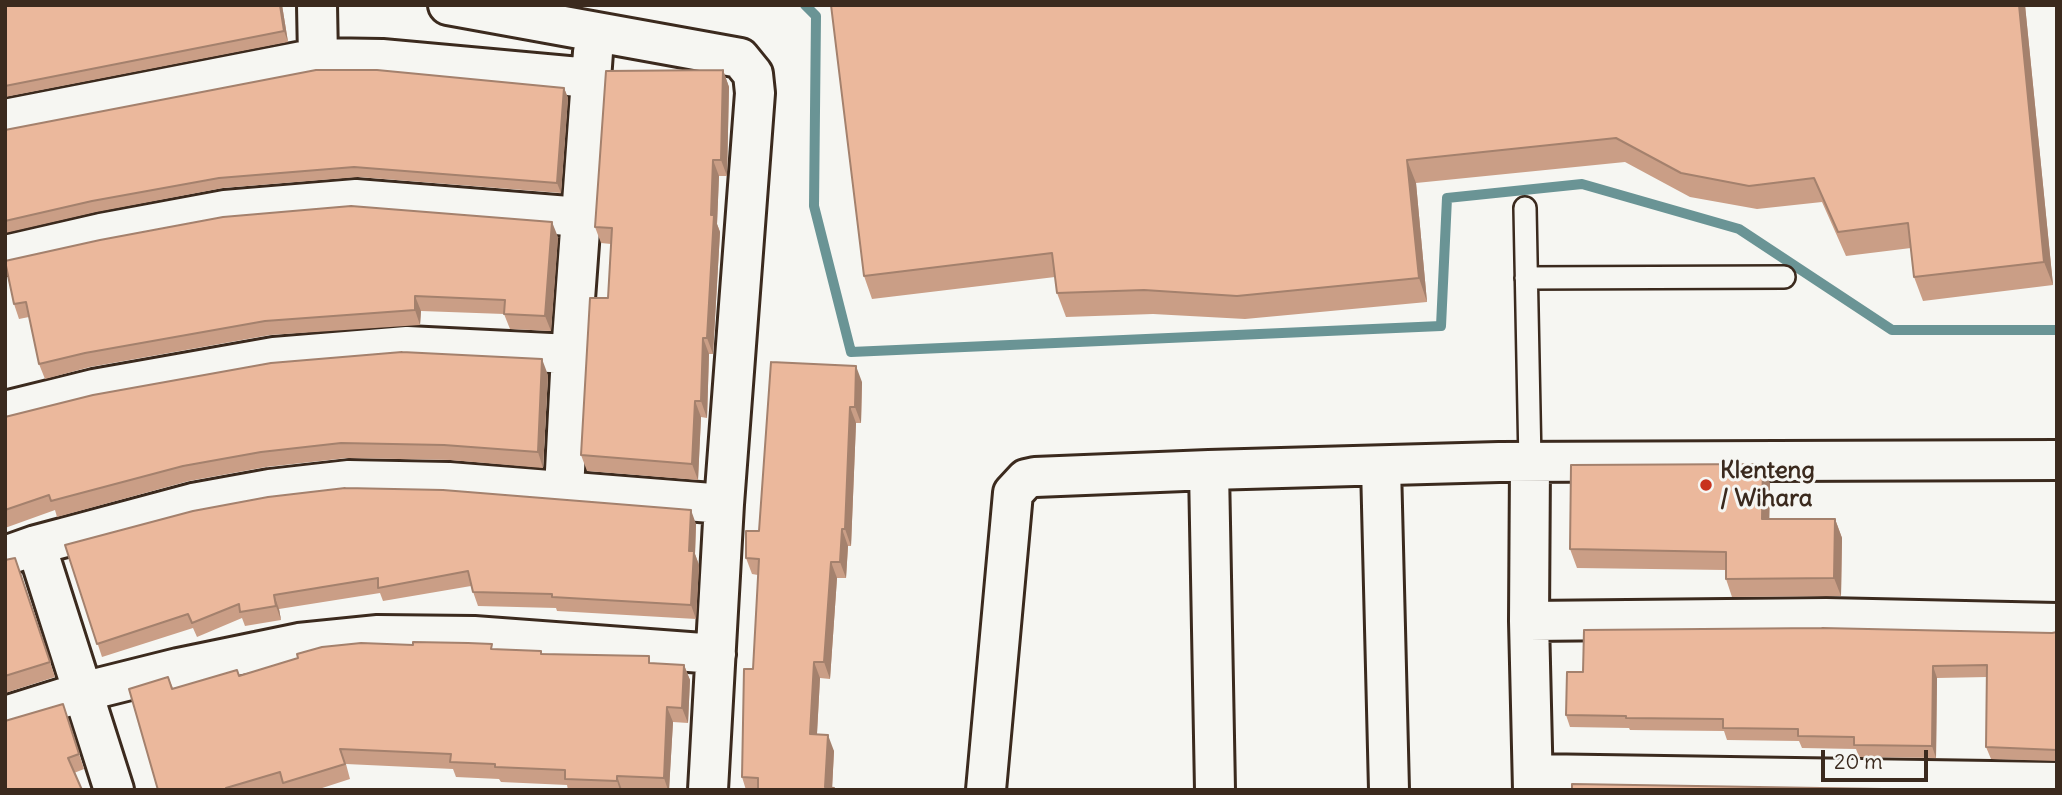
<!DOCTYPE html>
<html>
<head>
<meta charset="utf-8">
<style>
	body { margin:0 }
	#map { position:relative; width:2062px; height:795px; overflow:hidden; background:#f6f6f2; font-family:Delius,sans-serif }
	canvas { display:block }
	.frame { position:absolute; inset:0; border:7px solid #3b2a1e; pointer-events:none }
	.scale { position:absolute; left:1821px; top:750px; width:107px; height:32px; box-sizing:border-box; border:4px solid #3b2a1e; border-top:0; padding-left:9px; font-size:21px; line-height:24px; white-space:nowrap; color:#3b2a1e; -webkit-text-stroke:5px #f6f6f2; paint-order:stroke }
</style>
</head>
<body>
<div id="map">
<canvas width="2062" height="795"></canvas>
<div class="frame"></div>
<div class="scale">20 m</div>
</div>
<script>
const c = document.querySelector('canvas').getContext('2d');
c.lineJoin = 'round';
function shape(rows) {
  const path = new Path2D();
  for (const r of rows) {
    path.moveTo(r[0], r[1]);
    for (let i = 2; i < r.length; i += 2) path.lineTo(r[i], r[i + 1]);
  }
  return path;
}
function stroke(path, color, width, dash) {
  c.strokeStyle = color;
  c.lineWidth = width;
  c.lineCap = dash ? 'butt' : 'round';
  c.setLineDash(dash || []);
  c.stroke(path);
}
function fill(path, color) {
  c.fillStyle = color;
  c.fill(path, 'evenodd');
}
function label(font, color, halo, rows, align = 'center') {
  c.font = font + ' Delius,sans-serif';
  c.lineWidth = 6;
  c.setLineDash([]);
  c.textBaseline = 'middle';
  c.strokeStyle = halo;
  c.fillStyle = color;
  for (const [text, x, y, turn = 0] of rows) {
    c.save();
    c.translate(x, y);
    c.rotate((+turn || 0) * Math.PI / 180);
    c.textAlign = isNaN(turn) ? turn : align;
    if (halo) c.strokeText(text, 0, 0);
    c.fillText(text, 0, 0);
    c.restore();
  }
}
stroke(shape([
	[805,5,816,16,814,206,851,352,1441,326,1447,198,1582,184,1739,229,1892,330,2057,330]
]), '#6a9495', 10);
const service = shape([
	[1525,208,1530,463],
	[1526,278,1784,277]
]);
const minor = shape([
	[317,5,318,58],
	[448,5,740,58,753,74,755,93,724,504,708,790],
	[5,119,318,58,382,59,590,78],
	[5,255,101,233,225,210,356,199,581,217],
	[5,411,94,389,274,357,407,346,571,354],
	[1530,463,1529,621,1533,790],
	[1381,466,1389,790],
	[1209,470,1215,790],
	[564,490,571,354,593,52],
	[36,545,114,790],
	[5,556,36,545,193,503,270,489,349,480,449,482,724,504],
	[1529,621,1826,618,2057,623],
	[5,716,82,692,178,668,299,643,378,635,474,636,716,654],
	[1533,774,2057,782],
	[986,790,1013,493,1026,479,1035,477,1209,470,1499,462,2057,460]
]);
stroke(service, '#3b2a1e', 26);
stroke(minor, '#3b2a1e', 44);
stroke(service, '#f6f6f2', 21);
stroke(minor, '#f6f6f2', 38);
fill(shape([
	[5,5,282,5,288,42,5,97],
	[831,5,2025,5,2053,285,1923,301,1914,277,1911,248,1846,256,1822,202,1757,209,1690,197,1625,162,1416,183,1427,302,1245,319,1153,314,1066,317,1057,293,1055,277,872,299,864,276],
	[723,70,729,87,727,176,719,176,717,224,720,232,713,354,709,354,707,418,701,417,698,480,587,471,581,455,608,298,611,244,601,243,595,227],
	[564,88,568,98,561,193,358,177,223,188,96,212,5,233,5,130],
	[558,237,551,331,510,329,504,314,421,311,420,325,270,335,90,367,45,379,39,364,29,317,19,319,14,304,5,264],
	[548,375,543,468,450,460,347,458,266,467,189,481,57,517,55,510,5,528,5,417],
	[862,382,861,423,856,423,851,546,848,546,846,578,837,578,830,679,820,678,817,734,834,751,832,788,834,790,746,790,742,777,753,669,758,575,752,574,746,558,759,531],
	[1770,483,1769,519,1835,519,1842,538,1841,596,1732,597,1726,579,1726,570,1577,568,1570,549],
	[696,524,695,554,699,565,696,619,557,611,556,608,478,606,471,586,383,601,380,593,279,609,281,620,245,626,242,618,197,637,193,628,102,657,65,545],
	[5,560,21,574,55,677,5,693],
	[2057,632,2057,761,1991,759,1986,747,1987,677,1937,678,1936,758,1859,757,1856,749,1802,748,1799,741,1727,740,1724,731,1630,730,1629,728,1570,727,1566,715,1583,672,2052,633],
	[493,649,651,663,684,665,690,680,688,723,673,722,669,790,568,790,567,785,501,782,499,779,456,777,453,769,346,764,350,779,316,790,286,790,285,788,278,790,158,790,168,677,173,688,239,676],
	[63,704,84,769,74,773,5,790]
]), '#ca9e86');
fill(shape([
	[280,5,282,5,288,42,284,31],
	[2019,5,2025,5,2053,285,2044,262],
	[723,70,729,87,727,176,721,160],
	[564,88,568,98,561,193,557,183],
	[713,160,719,176,717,224,720,232,713,354,707,338],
	[1407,160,1416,183,1427,302,1419,278],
	[552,222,558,237,551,331,545,316],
	[415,296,421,311,420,325,415,310],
	[703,338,709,354,707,418,701,401],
	[542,359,548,375,543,468,538,452],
	[856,366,862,382,861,423,855,407],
	[695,401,701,417,698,480,692,464],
	[850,407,856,423,851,546,845,529],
	[1763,464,1770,483,1769,537,1762,519],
	[691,510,696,524,695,554,699,565,696,619,691,605,689,551],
	[1835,519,1842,538,1841,596,1834,578],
	[842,529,848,546,846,578,840,562],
	[831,562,837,578,830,679,824,662],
	[274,595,279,609,281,620,276,606],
	[814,662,820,678,816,751,810,734],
	[684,665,690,680,688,723,682,708],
	[1933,666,1937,678,1936,758,1932,746],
	[667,707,673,722,669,790,668,790,664,778],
	[828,735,834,751,832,790,825,787],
	[617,776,622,790,620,790,617,781]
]), '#a4816d');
const building = shape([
	[5,5,280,5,284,31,5,86,5,5],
	[831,5,2019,5,2044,262,1914,277,1908,223,1838,232,1814,178,1749,186,1681,173,1616,138,1407,160,1419,278,1237,296,1144,290,1057,293,1052,253,864,276,831,5],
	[316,70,377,70,564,88,557,183,354,167,219,178,92,201,5,221,5,130,316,70],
	[723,70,721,160,713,160,711,215,714,215,707,338,703,338,701,401,695,401,692,464,581,455,590,298,608,298,612,228,595,227,606,71,723,70],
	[351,206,552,222,545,316,504,314,505,300,415,296,415,310,265,321,85,353,39,364,26,302,14,304,5,261,100,240,223,217,351,206],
	[402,352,542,359,538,452,444,445,341,443,261,452,183,466,51,501,49,495,5,510,5,417,93,395,271,363,402,352],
	[771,362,856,366,855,407,850,407,845,529,842,529,840,562,831,562,824,662,814,662,810,734,828,735,825,787,834,788,833,790,758,790,758,778,742,777,744,669,753,669,759,559,746,558,746,531,759,531,771,362],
	[1763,464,1762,519,1835,519,1834,578,1726,579,1726,552,1570,549,1571,465,1763,464],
	[345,488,443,490,691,510,689,551,694,551,691,605,552,597,552,594,473,592,468,571,378,588,378,578,274,595,276,606,240,612,239,604,192,623,188,614,97,644,65,545,193,511,268,497,345,488],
	[15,558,50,662,5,676,5,560,15,558],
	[1822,628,2052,633,2057,632,2057,750,1986,747,1987,665,1933,666,1932,746,1854,745,1854,737,1798,736,1798,729,1723,728,1723,719,1626,718,1626,716,1566,715,1567,672,1583,672,1584,630,1822,628],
	[413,642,468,643,492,644,491,649,541,651,541,654,649,656,649,663,684,665,682,708,667,707,664,778,617,776,617,781,565,779,565,770,495,767,495,764,450,762,451,754,340,749,345,764,283,783,280,772,226,788,226,790,158,790,129,689,168,677,172,689,237,670,239,676,298,658,297,654,322,647,361,643,413,645,413,642],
	[63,704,79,754,68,758,82,790,5,790,5,721,63,704],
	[1572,784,1945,790,1572,790,1572,784]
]);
fill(building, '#ebb89c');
stroke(building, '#a4816d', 2);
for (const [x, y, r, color] of [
	[1706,485,7,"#c8321e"]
]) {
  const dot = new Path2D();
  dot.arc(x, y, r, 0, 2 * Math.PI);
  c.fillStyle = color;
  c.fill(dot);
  stroke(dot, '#f6f6f2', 2.5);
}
label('bold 24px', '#3b2a1e', '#f6f6f2', [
	["Klenteng",1720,471],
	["/ Wihara",1720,499]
], 'left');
</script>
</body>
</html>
